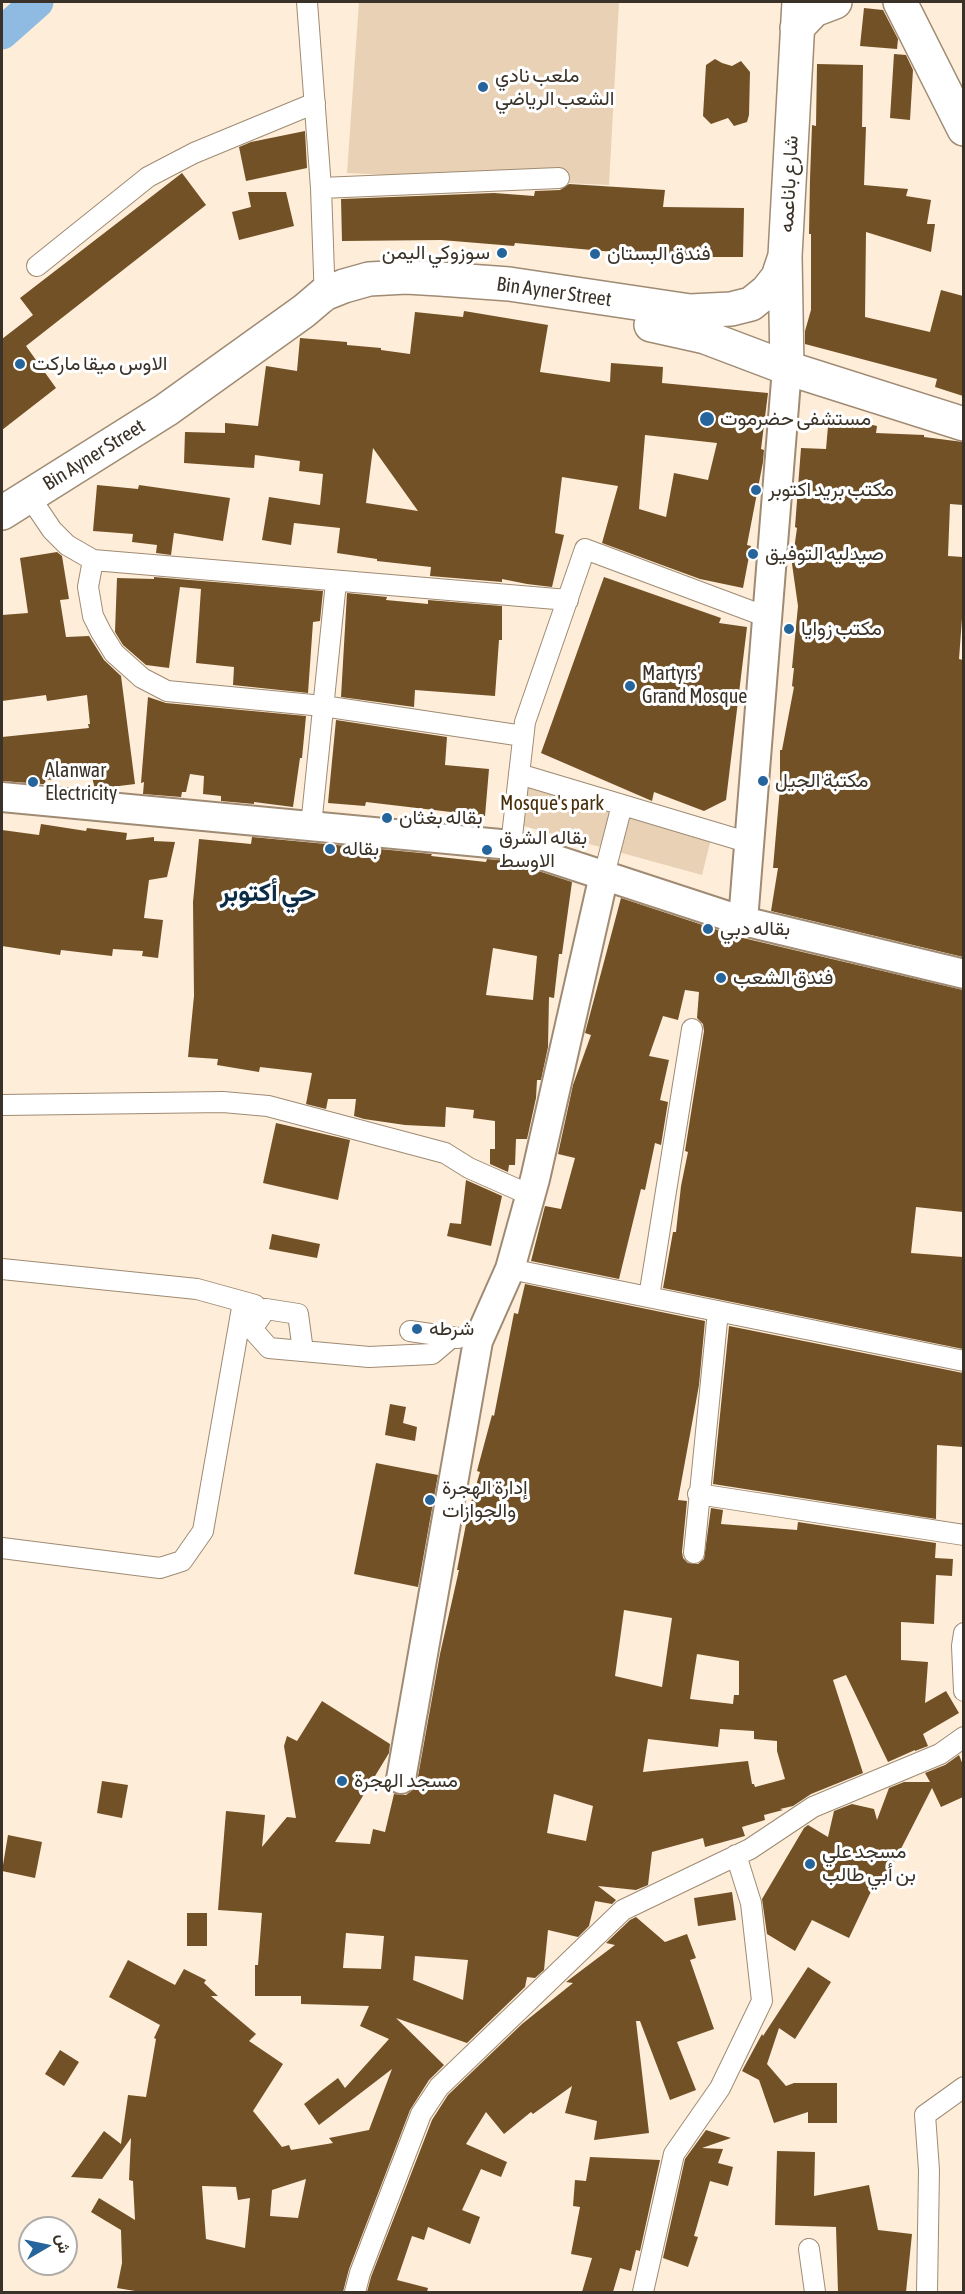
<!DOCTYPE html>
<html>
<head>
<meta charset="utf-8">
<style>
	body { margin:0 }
	#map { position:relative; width:965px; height:2294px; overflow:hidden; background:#feedd9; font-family:"Asap Condensed",Vazirmatn,sans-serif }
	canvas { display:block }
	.frame { position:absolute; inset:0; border:3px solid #3a3228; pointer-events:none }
	.north { position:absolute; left:18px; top:2216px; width:60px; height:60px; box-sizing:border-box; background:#fff; border:2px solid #b0ada9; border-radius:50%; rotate:81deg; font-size:16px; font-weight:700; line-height:24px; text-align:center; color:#3a3228 }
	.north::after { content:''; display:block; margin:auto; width:21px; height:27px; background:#25659b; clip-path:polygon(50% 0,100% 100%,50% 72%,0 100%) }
</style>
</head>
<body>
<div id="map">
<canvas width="965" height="2294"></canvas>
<div class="frame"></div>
<div class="north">ش</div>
</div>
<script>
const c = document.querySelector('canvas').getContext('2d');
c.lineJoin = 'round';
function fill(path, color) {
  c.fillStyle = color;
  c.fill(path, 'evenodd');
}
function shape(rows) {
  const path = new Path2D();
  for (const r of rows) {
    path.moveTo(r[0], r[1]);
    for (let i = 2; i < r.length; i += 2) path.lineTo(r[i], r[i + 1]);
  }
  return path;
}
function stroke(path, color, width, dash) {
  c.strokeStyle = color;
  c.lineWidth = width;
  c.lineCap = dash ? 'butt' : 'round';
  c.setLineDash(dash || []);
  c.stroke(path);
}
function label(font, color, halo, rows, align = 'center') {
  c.font = font + ' "Asap Condensed",Vazirmatn,sans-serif';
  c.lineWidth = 6;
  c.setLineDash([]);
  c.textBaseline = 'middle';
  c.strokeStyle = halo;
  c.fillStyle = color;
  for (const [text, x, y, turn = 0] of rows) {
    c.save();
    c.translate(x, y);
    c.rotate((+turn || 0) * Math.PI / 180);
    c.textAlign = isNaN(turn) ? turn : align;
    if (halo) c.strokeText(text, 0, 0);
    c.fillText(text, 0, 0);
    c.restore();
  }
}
fill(shape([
	[359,2,619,2,609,185,347,173],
	[524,764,715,823,702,875,520,825]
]), '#e8d1b5');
stroke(shape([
	[2,33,37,2]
]), '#8fbae2', 33);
fill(shape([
	[864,8,883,10,898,39,897,49,860,46],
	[894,54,906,55,913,70,910,120,890,118],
	[715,59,722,63,732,66,741,61,750,72,749,115,747,122,734,126,728,118,711,124,703,116,706,65],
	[817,64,863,65,862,127,866,127,864,185,908,189,906,196,931,200,927,224,935,224,931,252,866,232,865,317,930,332,941,290,963,296,963,396,935,387,937,379,805,344,805,331,811,310,811,234,809,234,810,179,812,125,816,126],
	[305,131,307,168,246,181,239,147,251,142],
	[182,173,206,205,26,346,56,388,2,430,2,339,33,315,20,298],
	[569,184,665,190,663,207,744,208,743,257,669,257,515,243,514,246,441,240,342,241,341,199,494,193,534,196,535,191,560,190],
	[248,192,286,192,294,226,239,240,232,212,251,207],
	[464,311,548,325,540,372,610,382,611,363,663,367,662,383,768,393,761,449,764,450,763,462,747,545,751,546,743,588,700,579,602,543,618,486,562,477,555,533,564,535,552,587,527,584,502,579,502,582,430,576,431,567,377,561,377,559,337,553,340,528,294,523,291,545,262,540,269,497,320,505,323,474,299,471,300,461,255,455,254,468,184,463,185,432,225,433,225,423,258,426,266,366,297,371,300,338,347,342,347,345,381,348,381,350,410,354,415,312,463,317],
	[645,435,717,443,708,480,674,473,666,517,639,509],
	[373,448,418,511,366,503],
	[829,415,877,426,876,433,924,435,924,437,963,442,963,505,950,504,948,556,963,557,963,605,959,659,963,660,963,957,771,911,778,868,773,868,780,788,780,750,782,750,794,687,792,686,794,668,792,668,798,606,792,564,797,528,795,527,801,448,826,449],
	[97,485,138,489,139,485,230,498,223,541,174,533,171,555,156,553,157,545,132,542,133,534,93,531],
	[57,552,62,556,69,599,60,600,66,637,89,636,104,660,121,676,135,784,95,789,92,777,45,780,46,784,42,784,2,781,2,737,89,728,88,724,90,724,87,695,47,701,46,695,2,701,2,615,28,613,20,558],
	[154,577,323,591,320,621,313,622,308,693,233,685,234,667,196,663,201,589,180,587,169,668,146,665,123,645,115,632,117,578,154,579],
	[604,577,721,618,719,623,747,627,726,800,704,811,654,792,652,801,541,753],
	[347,593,387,597,386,600,428,604,428,600,502,606,502,640,499,640,495,696,415,690,414,707,341,697],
	[148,697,166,703,306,716,302,758,300,758,293,807,254,802,254,804,221,801,221,796,203,794,204,776,190,774,186,792,182,792,181,797,143,794,144,782,141,783],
	[336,720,447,737,445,765,489,769,485,816,366,802,365,806,328,803],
	[41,824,86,831,87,828,127,833,126,840,154,837,154,841,175,842,167,877,149,880,144,918,163,920,158,958,142,956,143,951,113,949,112,956,61,950,60,955,2,946,2,830,39,835],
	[252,837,432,854,431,856,486,862,487,859,508,861,572,882,562,954,559,954,554,998,549,997,548,1047,541,1080,537,1080,536,1098,527,1139,516,1139,515,1165,509,1165,508,1172,490,1164,490,1149,495,1149,495,1121,473,1118,474,1110,446,1107,445,1127,405,1125,364,1119,354,1116,356,1099,328,1099,326,1109,306,1104,312,1073,260,1067,259,1072,217,1065,218,1059,188,1057,194,996,193,902,199,839,251,844],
	[493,948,537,956,533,1000,486,995],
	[621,898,739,937,963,990,963,1212,916,1207,911,1253,963,1257,963,1349,663,1288,673,1232,676,1232,681,1186,688,1152,685,1151,704,1031,703,1024,697,1018,699,992,685,990,678,1020,663,1016,649,1056,669,1060,660,1100,668,1102,661,1145,655,1143,645,1190,641,1189,619,1279,531,1261,545,1206,561,1209,575,1158,558,1154,573,1085,591,1035,585,1033],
	[276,1123,350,1140,338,1200,263,1183],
	[466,1180,502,1196,491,1246,447,1236,450,1223,461,1224],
	[272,1234,320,1244,317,1258,269,1249],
	[525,1284,705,1321,699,1385,678,1500,687,1501,682,1552,683,1558,688,1563,698,1564,704,1559,711,1508,723,1510,721,1524,797,1530,798,1522,936,1543,935,1558,953,1559,952,1576,936,1575,934,1624,901,1622,901,1660,928,1662,925,1703,946,1691,959,1713,923,1734,928,1746,915,1751,915,1750,888,1762,846,1675,833,1680,863,1773,811,1794,793,1806,780,1809,783,1810,764,1815,765,1820,742,1827,745,1836,705,1847,703,1838,652,1852,648,1885,636,1890,598,1886,616,1900,612,1904,595,1901,589,1926,578,1937,548,1930,544,1970,535,1978,527,1977,525,1987,467,2043,396,2018,444,2065,429,2080,410,2110,349,2269,343,2292,141,2292,117,2288,122,2263,121,2230,91,2212,99,2198,135,2220,133,2181,129,2180,131,2138,102,2179,71,2177,104,2131,121,2144,128,2095,146,2097,156,2039,154,2038,160,2025,109,1997,128,1960,175,1985,184,1969,206,1980,204,1983,218,1996,211,1996,256,2034,249,2041,283,2064,253,2111,282,2147,289,2145,291,2150,333,2143,329,2138,369,2130,392,2069,319,2125,304,2104,338,2078,345,2088,389,2039,360,2026,369,2006,301,2004,301,1996,255,1996,255,1965,258,1965,262,1913,218,1910,226,1811,265,1815,262,1847,287,1817,296,1818,284,1746,287,1736,297,1741,322,1701,390,1744,389,1753,335,1842,370,1844,373,1829,385,1832,394,1794,406,1795,414,1789,417,1782,440,1654,459,1570,457,1570,469,1509,480,1472,477,1471,492,1415,494,1416,514,1313,518,1314],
	[624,1610,672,1618,662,1687,615,1676],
	[697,1654,739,1661,739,1695,734,1695,733,1704,690,1699],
	[720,1729,754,1731,754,1739,777,1741,777,1751,785,1779,755,1787,754,1784,752,1784,748,1761,643,1772,648,1739,718,1747],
	[554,1794,593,1806,586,1841,547,1833],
	[346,1933,384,1936,381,1969,343,1968],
	[415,1956,468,1960,463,2000,413,1980],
	[306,2179,298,2218,270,2216,272,2190],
	[202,2186,236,2187,238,2200,250,2198,245,2248,206,2239],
	[729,1326,963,1373,963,1447,937,1445,936,1519,713,1484],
	[390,1404,406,1407,403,1423,417,1427,415,1441,385,1435],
	[376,1463,438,1475,418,1587,354,1574],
	[959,1755,963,1765,963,1797,941,1807,932,1788,883,1884,876,1881,849,1938,812,1920,795,1951,767,1934,762,1899,804,1828,808,1825,828,1837,834,1811,852,1804,874,1809,877,1820,889,1788,904,1782,930,1782,925,1773,945,1765],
	[102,1781,128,1785,122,1818,97,1813],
	[8,1835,42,1842,35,1878,2,1871],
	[732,1892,736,1920,698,1926,694,1898],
	[187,1913,207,1913,207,1946,187,1946],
	[636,1917,665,1942,687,1934,696,1958,690,1960,714,2029,677,2042,696,2090,670,2100,640,2021,636,2021,649,2133,594,2140,597,2121,565,2113,572,2086,533,2114,531,2112,504,2134,486,2112,466,2144,507,2162,501,2177,481,2169,462,2210,480,2217,470,2244,428,2227,424,2240,412,2236,397,2280,428,2288,427,2292,367,2292,371,2277,432,2120,448,2095,522,2024,573,1983,566,1982,615,1945,606,1943,630,1920],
	[808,1967,831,1982,795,2039,779,2028,767,2064,786,2086,794,2083,837,2083,837,2123,808,2123,808,2112,774,2123,759,2080,742,2071,762,2034,763,2036],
	[60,2050,79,2062,64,2086,45,2074],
	[706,2130,731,2138,702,2148,723,2149,718,2163,733,2167,728,2186,710,2181,694,2236,698,2237,688,2267,663,2258,685,2159],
	[777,2151,815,2152,814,2196,869,2185,878,2230,912,2234,906,2292,838,2292,836,2227,775,2225],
	[590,2157,660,2160,640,2251,636,2250,631,2271,620,2268,613,2292,582,2292,592,2258,571,2254,580,2207,573,2206,575,2180,586,2181]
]), '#725126');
const street = shape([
	[307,2,321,188,325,302],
	[321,188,559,178],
	[37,266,148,177,194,153,315,103],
	[29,496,52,530,67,545,93,560,568,600],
	[93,560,88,587,93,616,101,632,114,653,142,678,167,691,323,706,523,736],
	[519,774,750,843],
	[311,826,336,582],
	[511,845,525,722,585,549,767,617],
	[604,875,622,805],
	[2,1105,223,1102,268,1106,445,1153,469,1168,530,1195],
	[2,1269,197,1289,255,1305],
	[510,1269,964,1361],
	[649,1297,692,1029],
	[410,1331,458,1338],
	[303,1351,298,1314,266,1309,252,1329,269,1348,369,1357,432,1354,452,1337],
	[698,1494,964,1535],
	[2,1548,160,1568,182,1561,203,1531,243,1302],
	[694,1553,718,1311],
	[964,1633,962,1646,964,1691],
	[809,2249,815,2292],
	[355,2292,360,2273,421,2114,439,2087,623,1910,750,1849,813,1807,940,1754,964,1737],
	[643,2292,674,2154,720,2088,762,2001,751,1903,736,1855],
	[927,2292,929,2170,925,2115,964,2087]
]);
const secondary = shape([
	[2,797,511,845,743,921,964,974],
	[743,921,787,368],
	[401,1779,478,1341,510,1269,535,1179,604,875]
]);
const highway = shape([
	[900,2,964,129],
	[797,28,814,10,835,2],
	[651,325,705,337,787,368,964,424],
	[787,368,785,256,799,2],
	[2,513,166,410,304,311,324,294,344,286,369,279,406,277,440,279,509,284,690,311,731,309,751,304,767,291,778,277,785,256]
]);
stroke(street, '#9f8b73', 22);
stroke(secondary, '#9f8b73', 32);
stroke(highway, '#9f8b73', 36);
stroke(street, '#fff', 20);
stroke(secondary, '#fff', 28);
stroke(highway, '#fff', 33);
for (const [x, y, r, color] of [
	[483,87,6,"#25659b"],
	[502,253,6,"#25659b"],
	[595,254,6,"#25659b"],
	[20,364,6,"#25659b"],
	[707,419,8,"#25659b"],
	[756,490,6,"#25659b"],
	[753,554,6,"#25659b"],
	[789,629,6,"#25659b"],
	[630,686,6,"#25659b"],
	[763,781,6,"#25659b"],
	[33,782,6,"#25659b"],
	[387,818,6,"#25659b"],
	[330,849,6,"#25659b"],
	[487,850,6,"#25659b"],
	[708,929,6,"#25659b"],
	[721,978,6,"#25659b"],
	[417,1329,6,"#25659b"],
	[430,1500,6,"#25659b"],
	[342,1781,6,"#25659b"],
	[810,1864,6,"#25659b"]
]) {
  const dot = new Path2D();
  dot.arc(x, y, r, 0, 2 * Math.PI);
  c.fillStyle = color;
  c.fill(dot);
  stroke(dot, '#fff', 2);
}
label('20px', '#3a3228', '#fff', [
	["ملعب نادي",495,76],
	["الشعب الرياضي",495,99],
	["سوزوكي اليمن",490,253,"right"],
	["فندق البستان",607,254],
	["الاوس ميقا ماركت",32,364],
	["مستشفى حضرموت",720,419],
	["مكتب بريد اكتوبر",768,490],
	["صيدليه التوفيق",765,554],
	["مكتب زوايا",801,629],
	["Martyrs'",642,674],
	["Grand Mosque",642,697],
	["Alanwar",45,771],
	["Electricity",45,794],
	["مكتبة الجيل",775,781],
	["بقاله بغثان",399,818],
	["بقاله الشرق",499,838],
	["الاوسط",499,861],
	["بقاله",342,849],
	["بقاله دبي",720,929],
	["فندق الشعب",733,978],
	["شرطه",429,1329],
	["إدارة الهجرة",442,1488],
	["والجوازات",442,1511],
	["مسجد الهجرة",354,1781],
	["مسجد علي",822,1852],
	["بن أبي طالب",822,1875]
], 'left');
label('20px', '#3a3228', '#fff', [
	["شارع باناعمه",789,184,-87],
	["Bin Ayner Street",554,292,8],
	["Bin Ayner Street",94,455,-32]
]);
label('20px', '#472d08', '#fff', [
	["Mosque's park",552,804]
]);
label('bold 26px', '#0c2b45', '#fff', [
	["حي أكتوبر",268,893]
]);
</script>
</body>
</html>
